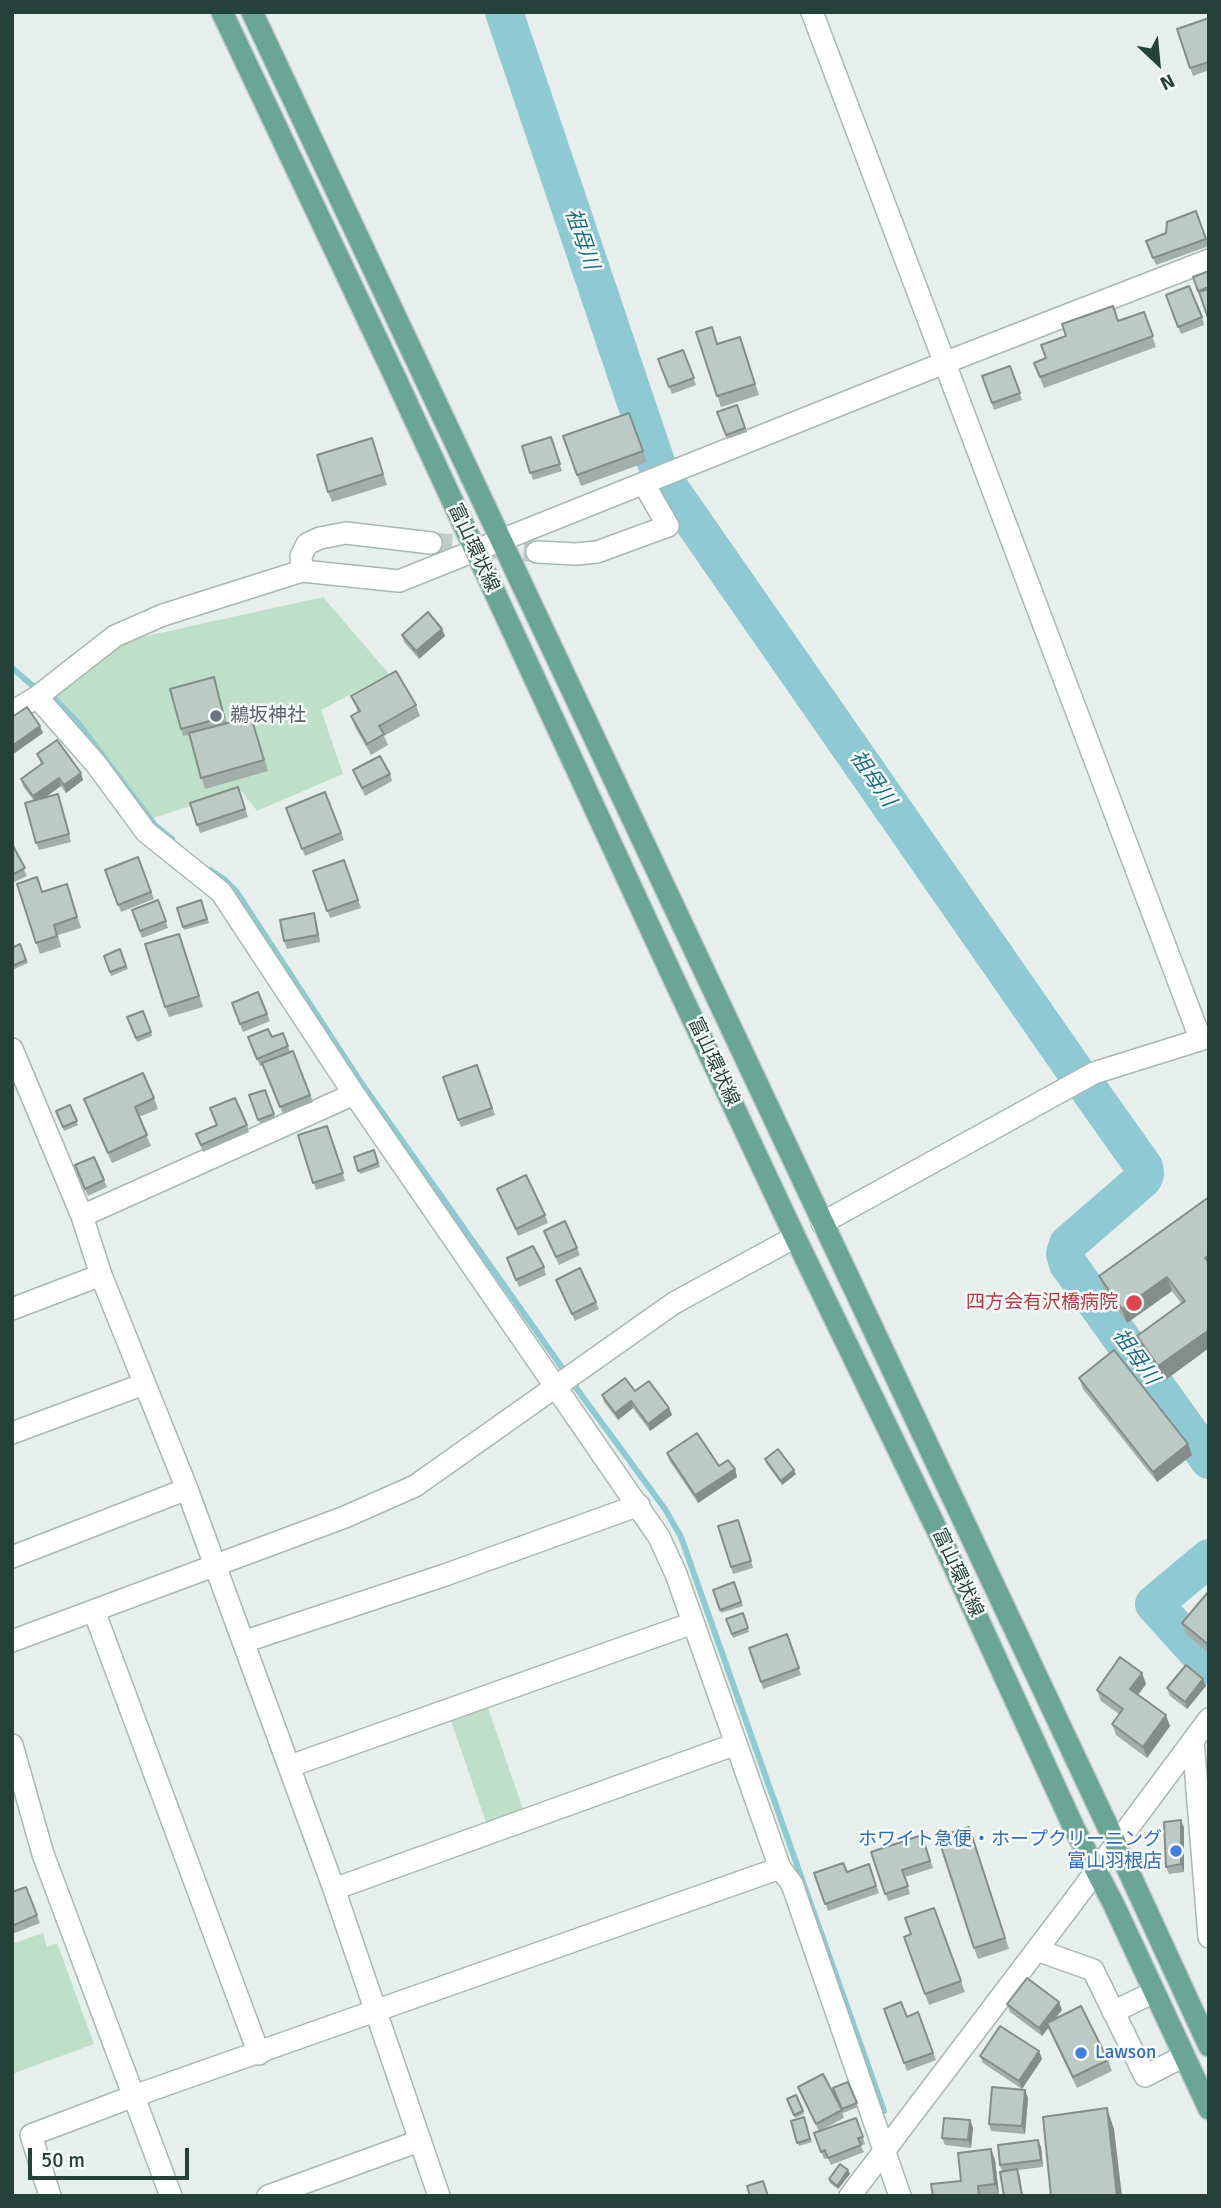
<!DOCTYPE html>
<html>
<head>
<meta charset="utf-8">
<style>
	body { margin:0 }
	#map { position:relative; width:1221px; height:2208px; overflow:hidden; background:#e6efeb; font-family:Signika,sans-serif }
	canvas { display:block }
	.frame { position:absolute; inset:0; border:14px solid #24423a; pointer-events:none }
	.north { position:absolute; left:1123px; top:28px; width:70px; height:70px; -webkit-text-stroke:5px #f7fbf9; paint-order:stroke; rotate:154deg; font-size:19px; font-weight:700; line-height:28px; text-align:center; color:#24423a }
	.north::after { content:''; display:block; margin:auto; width:24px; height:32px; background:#24423a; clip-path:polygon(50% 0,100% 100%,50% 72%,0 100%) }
	.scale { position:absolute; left:28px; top:2148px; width:161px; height:32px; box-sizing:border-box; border:4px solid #24423a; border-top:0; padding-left:9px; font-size:21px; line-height:24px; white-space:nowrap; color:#24423a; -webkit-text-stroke:5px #f7fbf9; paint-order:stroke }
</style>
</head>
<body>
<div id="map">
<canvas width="1221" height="2208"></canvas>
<div class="frame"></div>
<div class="north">N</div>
<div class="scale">50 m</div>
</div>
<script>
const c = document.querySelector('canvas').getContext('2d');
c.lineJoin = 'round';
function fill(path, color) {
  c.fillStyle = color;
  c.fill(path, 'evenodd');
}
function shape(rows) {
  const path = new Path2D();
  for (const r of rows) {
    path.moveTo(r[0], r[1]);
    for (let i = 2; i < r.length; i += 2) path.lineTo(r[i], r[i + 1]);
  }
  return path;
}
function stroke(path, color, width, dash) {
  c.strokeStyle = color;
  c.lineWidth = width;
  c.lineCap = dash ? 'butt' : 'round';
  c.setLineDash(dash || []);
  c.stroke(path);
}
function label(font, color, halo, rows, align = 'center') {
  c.font = font + ' Signika,"Noto Sans JP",sans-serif';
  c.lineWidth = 5;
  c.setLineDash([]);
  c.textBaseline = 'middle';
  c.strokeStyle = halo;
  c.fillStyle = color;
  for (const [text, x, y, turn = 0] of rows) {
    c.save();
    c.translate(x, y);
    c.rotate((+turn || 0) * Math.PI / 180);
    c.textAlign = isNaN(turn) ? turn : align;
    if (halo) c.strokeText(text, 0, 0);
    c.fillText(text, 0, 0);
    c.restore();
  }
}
fill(shape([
	[323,597,389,674,321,710,343,774,257,811,241,790,153,818,48,701,128,640],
	[488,1708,523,1809,486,1822,451,1721],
	[43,1933,47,1947,57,1943,94,2044,12,2074,12,1944]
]), '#bfe0c8');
stroke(shape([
	[12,668,33,686,55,699,79,724,155,825,172,839],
	[210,870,225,880,236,891,360,1081,582,1396,665,1509,681,1537,884,2111]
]), '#8ec9d4', 6);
stroke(shape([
	[504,12,657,465],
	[669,487,1075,1071],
	[1090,1091,1144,1167,1145,1174,1143,1179,1068,1244,1065,1254,1068,1264,1209,1460],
	[1209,1558,1154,1604,1209,1665]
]), '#8ec9d4', 38);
stroke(shape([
	[431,543,537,552]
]), '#bfccc8', 21, [21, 10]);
const minor = shape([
	[812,12,1200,1038],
	[537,552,576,554,597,552,668,526,644,484],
	[302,571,301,556,307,544,320,538,346,533,431,543],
	[37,697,96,764,146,832,221,892,354,1094,659,1537,676,1574,780,1868,792,1884,900,2196],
	[12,712,37,697,115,636,163,615,302,571,399,581,944,363,1209,260],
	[12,1049,82,1216,101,1275,187,1489,334,1889,439,2196],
	[82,1216,354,1094],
	[822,1223,1094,1073,1209,1037],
	[12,1309,101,1275],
	[12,1433,144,1384],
	[12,1557,187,1489],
	[94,1611,259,2054],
	[12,1641,345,1517,415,1486,674,1303,795,1237],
	[243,1642,445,1575,639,1505],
	[1193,1740,1209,1937],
	[12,1745,43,1854,171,2196],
	[290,1766,693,1623],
	[334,1889,736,1744],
	[1037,1950,1093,1970,1145,2076,1184,2056],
	[1113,2012,1154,1992],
	[50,2196,31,2135,134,2096,780,1868],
	[268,2196,419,2141],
	[850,2196,1073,1902,1209,1719]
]);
const major = shape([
	[222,12,395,377,671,973,795,1237,939,1534,1074,1828,1114,1905,1209,2109],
	[252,12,1116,1844,1209,2046]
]);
stroke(minor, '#a8b8b2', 24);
stroke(major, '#c2cac8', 24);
stroke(minor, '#fff', 21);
stroke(major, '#6aa596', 21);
fill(shape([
	[1209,18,1209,70,1193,76,1177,29],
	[1196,211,1209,246,1156,265,1146,241,1166,233],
	[1166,295,1202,317,1204,325,1181,334],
	[1144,312,1156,347,1044,388,1034,363,1046,358,1118,321],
	[696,332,718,344,740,337,759,395,721,407],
	[683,350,696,385,672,394,658,359],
	[1010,366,1022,400,994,410,982,376],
	[737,405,747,432,727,439,717,412],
	[629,413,647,462,581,486,563,436],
	[551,437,562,471,533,480,522,446],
	[372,438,387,485,332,502,328,492],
	[442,629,445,636,419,659,404,642,402,635],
	[216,685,227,723,251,717,268,771,205,789,189,735,183,736,181,729],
	[351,696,416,705,420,716,384,736,388,745,371,755,355,727,351,716,358,712],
	[37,754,83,780,66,793,61,786,44,798,61,802,71,842,39,850,36,843,34,801,23,786,21,779,41,764],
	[353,770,390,774,392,781,365,796],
	[238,787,248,817,200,833,190,803],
	[325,792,344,840,305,856,286,808],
	[12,844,27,876,12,883],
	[138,857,154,899,121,912,105,870],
	[344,860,361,908,330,918,313,871],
	[17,884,42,892,67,884,81,928,58,935,61,947,40,954],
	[158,900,168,928,142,938,132,910],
	[201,900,209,923,184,930,177,908],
	[314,913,316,920,320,942,287,949,284,941],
	[179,934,203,1007,169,1017,165,1007],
	[20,944,28,963,12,970,12,948],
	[120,949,128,969,111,976,104,956],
	[258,992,270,1021,243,1032,232,1003],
	[127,1017,151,1032,152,1036,137,1042],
	[248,1037,272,1037,288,1046,290,1052,293,1051,313,1102,283,1114,263,1065,260,1066],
	[477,1065,495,1115,461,1127,443,1077],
	[265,1090,275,1118,260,1123,249,1095],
	[154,1098,158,1109,139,1117,151,1146,112,1163,84,1099],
	[70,1105,78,1125,64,1131,56,1111],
	[216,1125,247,1125,249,1132,203,1152,196,1134],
	[327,1126,345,1181,316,1190,298,1135],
	[374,1150,380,1167,360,1174,354,1157],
	[75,1165,104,1180,107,1187,88,1196],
	[497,1189,545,1215,548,1223,518,1236],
	[1209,1197,1209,1348,1164,1381,1142,1350,1137,1336,1182,1304,1172,1291,1127,1323,1104,1290,1099,1276],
	[544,1231,577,1248,580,1255,559,1265],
	[507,1258,544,1267,546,1275,519,1287],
	[556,1280,596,1302,599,1309,575,1321],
	[1079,1378,1192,1455,1157,1482,1083,1389],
	[635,1391,669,1408,672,1415,650,1431,633,1408,618,1420,604,1402,602,1395],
	[667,1453,735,1469,737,1477,698,1503,669,1460],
	[765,1459,796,1474,782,1485,766,1463],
	[738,1520,753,1568,733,1574,731,1567],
	[734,1582,743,1606,721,1613,713,1590],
	[1209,1591,1209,1653,1186,1634,1182,1623],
	[743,1613,749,1632,733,1638,726,1619],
	[787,1634,801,1675,763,1689,761,1682],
	[1142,1673,1146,1684,1138,1695,1170,1726,1147,1758,1116,1735,1112,1724,1119,1714,1101,1701,1097,1690],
	[1203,1679,1206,1686,1187,1709,1170,1696,1167,1688],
	[1181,1820,1184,1828,1184,1872,1169,1874,1166,1867],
	[969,1827,1009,1949,978,1959,974,1948],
	[922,1835,933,1868,905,1877,910,1894,888,1901,871,1852],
	[869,1864,879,1893,828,1911,814,1873,847,1872],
	[12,1892,37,1915,40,1923,12,1934],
	[934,1908,965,1992,929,2005,904,1937,911,1934],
	[1007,2004,1062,2010,1054,2019,1108,2060,1112,2071,1077,2088,1048,2028,1042,2036,1010,2012],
	[884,2009,907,2017,918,2012,936,2060,907,2071],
	[1039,2051,1042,2059,1022,2089,983,2063,980,2056],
	[848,2082,858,2107,843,2113,833,2088],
	[798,2087,842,2110,844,2118,819,2131],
	[796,2095,804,2114,795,2118,787,2099],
	[1028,2098,1025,2134,991,2131,989,2124],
	[804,2117,812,2142,799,2146,791,2121],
	[856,2118,865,2144,861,2146,864,2152,831,2165,828,2158,824,2159,814,2133],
	[970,2120,973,2128,971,2148,945,2145,942,2138],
	[1041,2147,1043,2167,1018,2170,1020,2177,1002,2172,1000,2165],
	[991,2149,995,2160,999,2195,933,2196,961,2181],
	[848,2170,850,2174,838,2189,830,2183,829,2179]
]), '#a1aea9');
fill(shape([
	[442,629,445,636,419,659,416,651],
	[40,726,43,733,12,755,12,746],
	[81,773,83,780,66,793,64,785],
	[59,778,61,786,36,804,33,796],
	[314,913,316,920,320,942,318,935],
	[1167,1277,1172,1291,1127,1323,1122,1309],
	[1209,1330,1209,1348,1164,1381,1158,1366],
	[631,1401,633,1408,618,1420,615,1413],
	[669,1408,672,1415,650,1431,648,1424],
	[1188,1444,1192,1455,1157,1482,1153,1472],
	[735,1469,737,1477,698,1503,695,1495],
	[794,1470,796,1474,782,1485,781,1481],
	[1142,1673,1146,1684,1134,1700,1130,1689],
	[1203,1679,1206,1686,1187,1709,1185,1702],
	[1166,1715,1170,1726,1147,1758,1143,1747],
	[1181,1820,1184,1828,1184,1872,1181,1864],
	[1059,2002,1062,2010,1042,2036,1039,2028],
	[1039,2051,1042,2059,1022,2089,1019,2081],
	[1025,2090,1028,2098,1025,2134,1022,2126],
	[1107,2108,1114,2129,1122,2196,1117,2196],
	[970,2120,973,2128,971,2148,968,2140],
	[1038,2140,1041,2147,1043,2167,1041,2160],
	[991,2149,995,2160,999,2195,995,2184],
	[1017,2169,1020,2177,1023,2196,1022,2196],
	[848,2170,850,2174,838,2189,837,2186]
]), '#838d89');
const building = shape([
	[1209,18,1209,62,1190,68,1177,29,1209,18],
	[1196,211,1206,239,1153,258,1146,241,1166,233,1167,222,1196,211],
	[1209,271,1209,287,1198,291,1193,277,1209,271],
	[1189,286,1202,317,1178,327,1166,295,1189,286],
	[1209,289,1209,318,1208,318,1199,292,1209,289],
	[1113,306,1118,321,1144,312,1153,336,1040,377,1034,363,1046,358,1041,345,1066,336,1062,324,1113,306],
	[712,327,717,344,740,337,755,384,717,396,696,332,712,327],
	[683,350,694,378,669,387,658,359,683,350],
	[1010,366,1020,393,992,403,982,376,1010,366],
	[737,405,745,428,726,435,717,412,737,405],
	[629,413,643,451,577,475,563,436,629,413],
	[551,437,560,464,530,473,522,446,551,437],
	[372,438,383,474,328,492,317,455,372,438],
	[428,612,442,629,416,651,402,635,428,612],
	[396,671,416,705,379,726,384,734,367,744,351,716,360,711,351,696,396,671],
	[214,677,224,717,181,729,170,689,214,677],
	[27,707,40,726,12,746,12,717,27,707],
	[251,717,264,760,201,778,189,733,251,717],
	[57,740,81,773,64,785,59,778,33,796,21,779,43,763,37,754,57,740],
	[380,756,390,774,362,788,353,770,380,756],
	[238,787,245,809,197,825,190,803,238,787],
	[325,792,341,833,302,849,286,808,325,792],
	[58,794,69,834,36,843,25,803,58,794],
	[12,844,25,868,12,875,12,844],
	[138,857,151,892,118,905,105,870,138,857],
	[344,860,358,900,327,911,313,871,344,860],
	[37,877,42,892,67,884,77,917,54,925,57,936,36,943,17,884,37,877],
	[158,900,166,921,140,931,132,910,158,900],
	[201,900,207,919,183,927,177,908,201,900],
	[314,913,318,935,284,941,280,920,314,913],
	[179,934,199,996,165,1007,145,944,179,934],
	[20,944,26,960,12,966,12,948,20,944],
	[120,949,126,966,110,972,104,956,120,949],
	[258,992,267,1014,240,1024,232,1003,258,992],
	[143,1011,151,1032,136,1038,127,1017,143,1011],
	[268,1029,272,1037,283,1033,288,1046,257,1059,248,1037,268,1029],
	[293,1051,310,1095,280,1107,262,1063,293,1051],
	[477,1065,492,1108,458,1120,443,1077,477,1065],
	[143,1073,154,1098,135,1107,147,1135,108,1153,84,1099,143,1073],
	[265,1090,274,1114,258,1120,249,1095,265,1090],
	[235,1098,247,1125,201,1145,196,1134,217,1125,210,1108,235,1098],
	[70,1105,77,1121,63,1127,56,1111,70,1105],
	[327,1126,343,1173,313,1183,298,1135,327,1126],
	[374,1150,378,1163,358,1171,354,1157,374,1150],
	[94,1157,104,1180,85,1189,75,1165,94,1157],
	[526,1175,545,1215,516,1229,497,1189,526,1175],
	[1209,1197,1209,1255,1205,1258,1209,1263,1209,1330,1158,1366,1137,1336,1185,1301,1167,1277,1122,1309,1099,1276,1209,1197],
	[565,1221,577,1248,556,1257,544,1231,565,1221],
	[533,1246,544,1267,516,1280,507,1258,533,1246],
	[580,1268,596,1302,572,1314,556,1280,580,1268],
	[1114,1350,1188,1444,1153,1472,1079,1378,1114,1350],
	[625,1378,635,1391,649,1381,669,1408,648,1424,631,1401,615,1413,602,1395,625,1378],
	[697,1433,719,1466,728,1460,735,1469,695,1495,667,1453,697,1433],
	[778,1449,794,1470,781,1481,765,1459,778,1449],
	[738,1520,751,1561,731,1567,718,1526,738,1520],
	[734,1582,741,1602,720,1610,713,1590,734,1582],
	[1209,1591,1209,1645,1182,1623,1209,1591],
	[743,1613,748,1628,732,1634,726,1619,743,1613],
	[787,1634,799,1668,761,1682,749,1648,787,1634],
	[1120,1657,1142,1673,1130,1689,1166,1715,1143,1747,1112,1724,1123,1709,1097,1690,1120,1657],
	[1186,1665,1203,1679,1185,1702,1167,1688,1186,1665],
	[1181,1820,1181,1864,1166,1867,1164,1822,1181,1820],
	[969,1827,1005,1938,974,1948,938,1837,969,1827],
	[922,1835,930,1861,902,1870,908,1886,885,1894,871,1852,922,1835],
	[843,1863,847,1872,869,1864,876,1886,825,1904,814,1873,843,1863],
	[26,1887,37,1915,12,1926,12,1892,26,1887],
	[934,1908,961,1981,925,1994,904,1937,911,1934,905,1918,934,1908],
	[1027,1978,1059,2002,1039,2028,1007,2004,1027,1978],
	[901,2002,907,2017,918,2012,933,2053,904,2063,884,2009,901,2002],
	[1081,2006,1108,2060,1073,2077,1047,2023,1081,2006],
	[1000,2026,1039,2051,1019,2081,980,2056,1000,2026],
	[823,2074,842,2110,816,2124,798,2087,823,2074],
	[848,2082,857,2103,842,2109,833,2088,848,2082],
	[992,2087,1025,2090,1022,2126,989,2124,992,2087],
	[796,2095,803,2111,794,2115,787,2099,796,2095],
	[1107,2108,1117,2196,1051,2196,1043,2117,1107,2108],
	[804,2117,810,2139,797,2143,791,2121,804,2117],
	[856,2118,863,2137,858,2138,861,2145,828,2158,825,2150,821,2152,814,2133,856,2118],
	[944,2118,970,2120,968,2140,942,2138,944,2118],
	[1038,2140,1041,2160,1000,2165,998,2145,1038,2140],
	[991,2149,995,2184,978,2186,979,2196,933,2196,931,2184,961,2181,958,2153,991,2149],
	[840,2164,848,2170,837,2186,829,2179,840,2164],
	[1017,2169,1022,2196,1004,2196,1000,2172,1017,2169],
	[763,2181,768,2196,750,2196,747,2186,763,2181]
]);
fill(building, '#bbcac4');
stroke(building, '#838d89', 2);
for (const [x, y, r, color] of [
	[216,716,7,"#6b7280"],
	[1134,1303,9,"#e0444e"],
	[1176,1851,7,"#3f7fe0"],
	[1081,2053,7,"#3f7fe0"]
]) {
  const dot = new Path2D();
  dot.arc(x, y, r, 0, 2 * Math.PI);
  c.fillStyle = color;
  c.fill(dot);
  stroke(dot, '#f7fbf9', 2.5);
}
label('19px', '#24423a', '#f7fbf9', [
	["富山環状線",473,548,65],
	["富山環状線",713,1062,65],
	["富山環状線",957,1573,65]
]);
label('19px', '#5b616d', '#f7fbf9', [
	["鵜坂神社",230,716]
], 'left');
label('19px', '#be3a42', '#f7fbf9', [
	["四方会有沢橋病院",1118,1303]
], 'right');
label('19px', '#366cbe', '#f7fbf9', [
	["ホワイト急便・ホープクリーニング",1162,1840],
	["富山羽根店",1162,1862],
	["Lawson",1095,2053,"left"]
], 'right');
label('italic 21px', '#1c6f80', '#f7fbf9', [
	["祖母川",581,239,71],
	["祖母川",872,779,55],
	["祖母川",1135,1357,54]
]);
</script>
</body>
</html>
